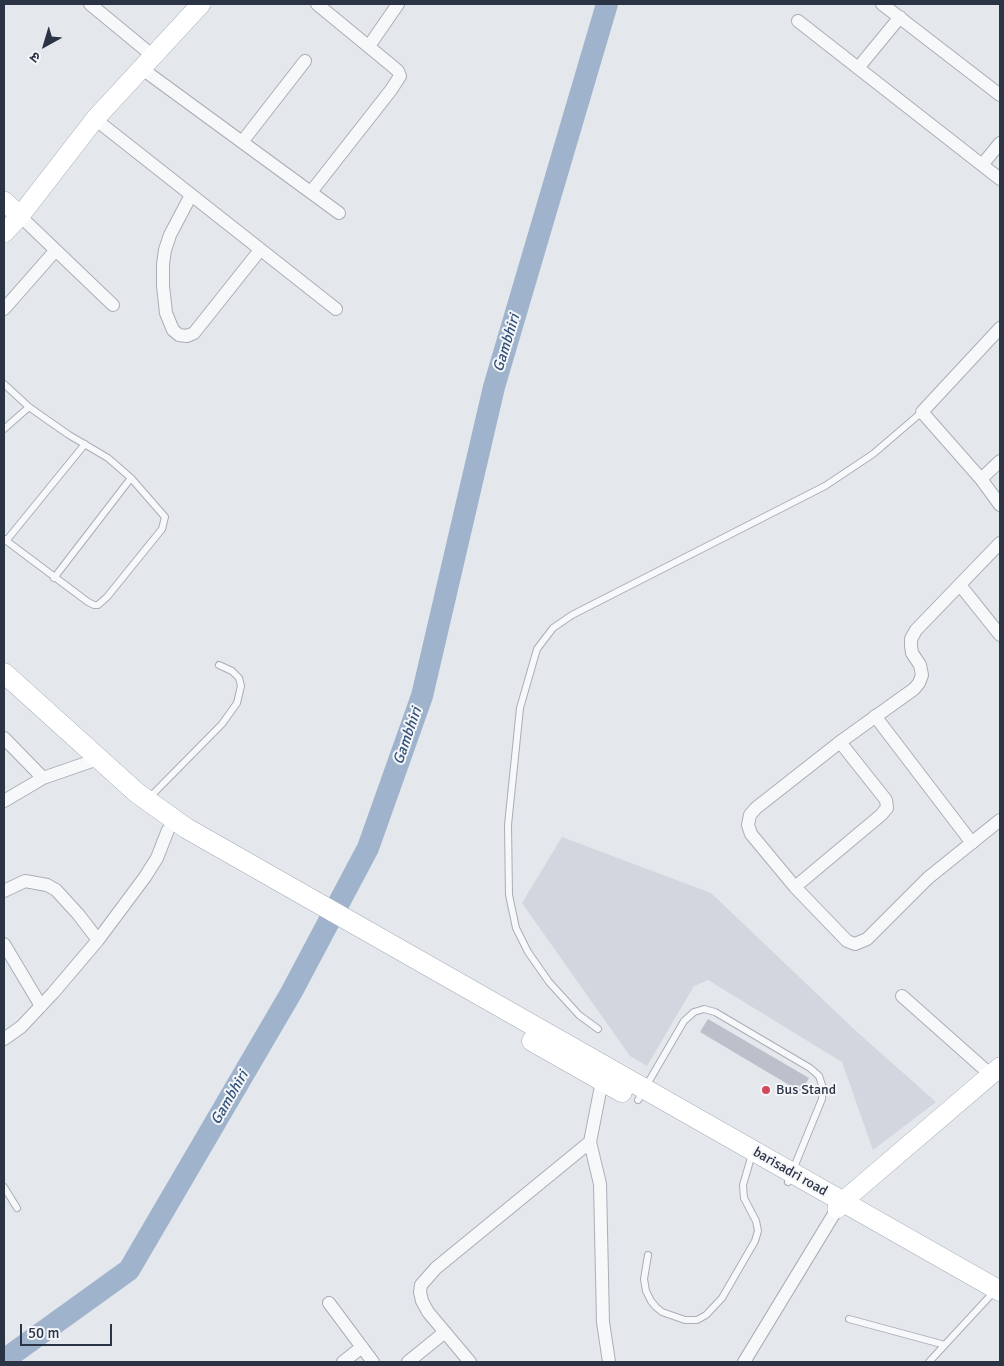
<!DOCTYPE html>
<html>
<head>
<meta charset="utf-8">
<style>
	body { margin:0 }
	#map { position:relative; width:1004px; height:1366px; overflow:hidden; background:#e4e7ec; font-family:Signika,"Noto Sans Devanagari",sans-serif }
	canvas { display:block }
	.frame { position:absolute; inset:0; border:5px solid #2b3445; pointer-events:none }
	.north { position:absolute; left:20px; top:20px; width:50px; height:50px; -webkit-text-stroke:4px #f4f6f9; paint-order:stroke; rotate:219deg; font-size:14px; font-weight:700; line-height:20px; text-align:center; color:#2b3445 }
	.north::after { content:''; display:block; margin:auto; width:18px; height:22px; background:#2b3445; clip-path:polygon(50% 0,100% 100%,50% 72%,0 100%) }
	.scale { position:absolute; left:20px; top:1324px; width:92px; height:22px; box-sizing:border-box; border:2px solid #2b3445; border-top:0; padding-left:6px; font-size:15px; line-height:18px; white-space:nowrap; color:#2b3445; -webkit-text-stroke:4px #f4f6f9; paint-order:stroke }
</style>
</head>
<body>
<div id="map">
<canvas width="1004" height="1366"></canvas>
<div class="frame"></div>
<div class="north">उ</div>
<div class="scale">50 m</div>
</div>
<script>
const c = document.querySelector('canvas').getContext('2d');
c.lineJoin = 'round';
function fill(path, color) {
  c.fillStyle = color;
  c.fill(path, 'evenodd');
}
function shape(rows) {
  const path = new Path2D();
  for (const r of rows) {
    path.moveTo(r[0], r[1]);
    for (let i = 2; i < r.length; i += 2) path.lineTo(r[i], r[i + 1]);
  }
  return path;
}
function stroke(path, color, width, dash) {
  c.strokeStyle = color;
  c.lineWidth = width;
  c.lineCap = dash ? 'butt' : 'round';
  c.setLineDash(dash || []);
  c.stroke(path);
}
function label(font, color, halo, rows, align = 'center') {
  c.font = font + ' Signika,sans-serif';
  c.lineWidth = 4;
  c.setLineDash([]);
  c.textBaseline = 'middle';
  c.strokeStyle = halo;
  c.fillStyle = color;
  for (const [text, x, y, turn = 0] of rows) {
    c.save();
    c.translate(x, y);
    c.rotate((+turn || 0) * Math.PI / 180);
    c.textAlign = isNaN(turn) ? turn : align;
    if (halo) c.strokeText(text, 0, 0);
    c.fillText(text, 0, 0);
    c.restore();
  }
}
fill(shape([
	[562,837,711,893,857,1032,936,1102,873,1150,842,1062,708,980,694,986,647,1066,630,1056,522,903]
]), '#d2d6de');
stroke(shape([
	[4,1360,129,1270,291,993,368,848,422,696,494,387,607,4]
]), '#9fb4cc', 22);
fill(shape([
	[708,1019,809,1078,801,1092,700,1032]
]), '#bbc0ca');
const lane = shape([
	[4,384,29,407,46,419,69,435,108,458,131,478,165,517,162,529,107,597,98,605,94,605,88,602,4,539],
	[4,429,29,407],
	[6,541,85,444],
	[54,578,131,478],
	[149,798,222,724,237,703,241,686,239,678,232,671,219,665],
	[598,1029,579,1015,549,982,528,952,516,928,509,895,508,825,520,708,537,649,553,628,572,615,825,486,873,454,922,412],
	[638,1100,684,1021,694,1012,704,1009,715,1012,810,1068,819,1076,823,1088,822,1099,788,1182],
	[4,1187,17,1208],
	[648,1255,644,1279,646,1291,651,1301,656,1307,662,1312,685,1320,697,1320,706,1315,722,1298,755,1241,758,1231,756,1221,744,1198,743,1185,752,1154],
	[849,1319,945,1345],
	[929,1362,990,1296]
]);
const street = shape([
	[90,4,153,56],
	[882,4,1000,95],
	[798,21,1000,179],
	[369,46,398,4],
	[141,68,339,213],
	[858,68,900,17],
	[95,119,336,309],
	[242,142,305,61],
	[982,165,1000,143],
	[311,192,391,90,400,76,398,71,391,65,317,4],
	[191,195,170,235,165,250,163,264,163,286,166,313,173,330,179,335,187,336,194,333,260,250],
	[20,216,113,305],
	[4,309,55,251],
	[1000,328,922,412,981,479,1000,505],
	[981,479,1000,461],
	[960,585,1000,635],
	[875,716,972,843],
	[4,738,43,778],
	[840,742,886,800,887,808,881,815,795,887,847,941,855,944,867,939,928,878,1000,820],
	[4,801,43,778,98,759],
	[795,887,751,834,748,825,750,815,756,808,840,742,914,689,919,683,922,675,920,665,912,653,911,646,911,639,916,630,1000,543],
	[4,891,25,881,47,885,56,890,78,914,98,940,53,993,21,1027,4,1039],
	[98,940,145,877,157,858,168,830],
	[4,944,41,1006],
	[902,996,991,1075],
	[602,1081,590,1142,600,1184,603,1322,609,1362],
	[329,1303,373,1362],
	[343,1362,362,1347],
	[408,1362,445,1332],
	[470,1362,428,1312,422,1301,420,1292,421,1285,436,1268,590,1142],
	[744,1362,837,1209]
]);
const secondary = shape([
	[4,201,20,216],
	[4,233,20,216,95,119,201,4],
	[837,1209,842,1202,1000,1067]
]);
const primary = shape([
	[4,673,137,793,186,828,1000,1291],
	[532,1041,622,1092]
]);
stroke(lane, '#a9aeb7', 8);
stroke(street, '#a9aeb7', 14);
stroke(secondary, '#a9aeb7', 20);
stroke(primary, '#a3abb8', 21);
stroke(lane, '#f7f8fa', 6);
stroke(street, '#f7f8fa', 12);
stroke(secondary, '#fff', 19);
stroke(primary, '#fff', 20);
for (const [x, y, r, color] of [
	[766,1090,5,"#d1495b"]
]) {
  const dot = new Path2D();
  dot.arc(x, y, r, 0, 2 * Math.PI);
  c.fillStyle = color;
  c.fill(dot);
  stroke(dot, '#f4f6f9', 2);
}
label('14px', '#2b3445', '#f4f6f9', [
	["Bus Stand",776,1090]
], 'left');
label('14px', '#2b3445', '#f4f6f9', [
	["barisadri road",790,1172,30]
]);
label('italic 15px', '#34527a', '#f4f6f9', [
	["Gambhiri",507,343,-73],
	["Gambhiri",408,736,-71],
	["Gambhiri",230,1098,-60]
]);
</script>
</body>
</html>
